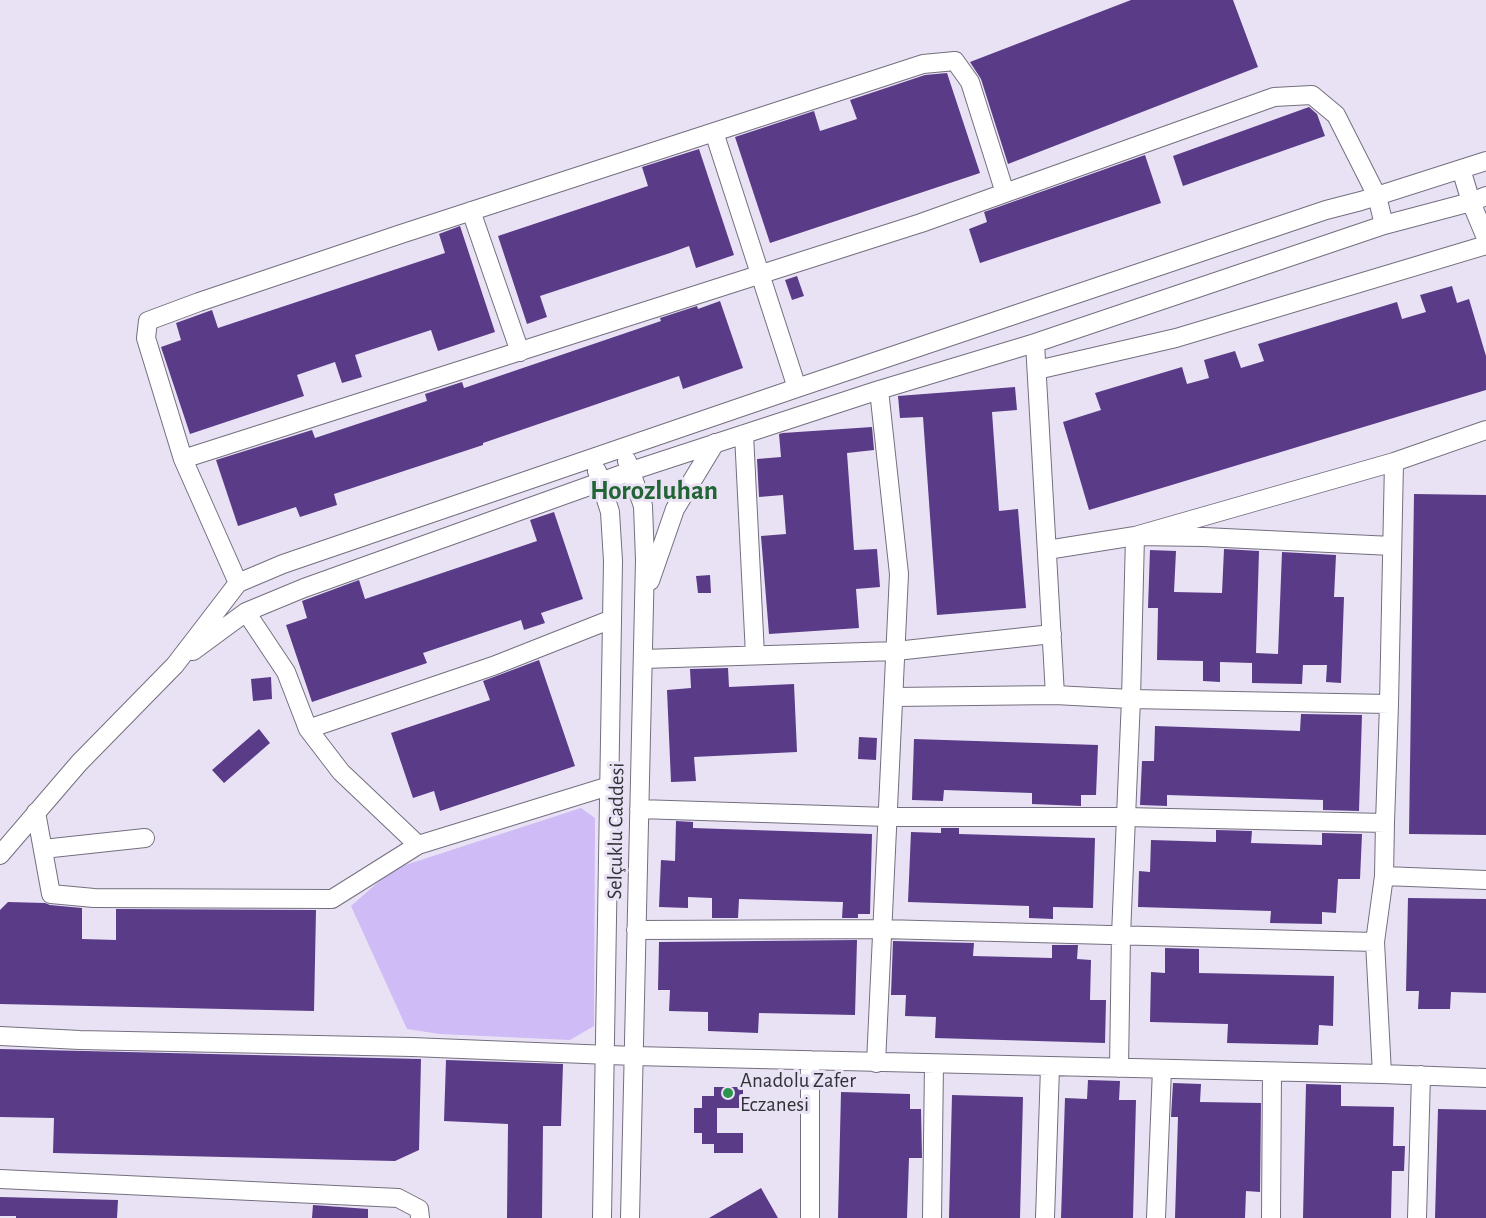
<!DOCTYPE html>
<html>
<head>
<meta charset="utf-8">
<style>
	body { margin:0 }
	canvas { display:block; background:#e8e2f4 }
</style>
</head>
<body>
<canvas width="1486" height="1218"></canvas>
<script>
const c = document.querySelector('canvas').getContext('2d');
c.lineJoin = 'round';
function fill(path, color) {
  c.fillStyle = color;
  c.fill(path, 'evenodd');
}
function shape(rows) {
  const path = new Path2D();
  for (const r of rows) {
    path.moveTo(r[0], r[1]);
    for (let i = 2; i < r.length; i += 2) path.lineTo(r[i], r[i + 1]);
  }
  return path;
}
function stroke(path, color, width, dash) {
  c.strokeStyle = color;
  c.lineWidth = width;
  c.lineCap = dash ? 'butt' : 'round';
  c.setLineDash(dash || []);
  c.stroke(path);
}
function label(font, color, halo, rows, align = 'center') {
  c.font = font + ' "Alegreya Sans",sans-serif';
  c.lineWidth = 6;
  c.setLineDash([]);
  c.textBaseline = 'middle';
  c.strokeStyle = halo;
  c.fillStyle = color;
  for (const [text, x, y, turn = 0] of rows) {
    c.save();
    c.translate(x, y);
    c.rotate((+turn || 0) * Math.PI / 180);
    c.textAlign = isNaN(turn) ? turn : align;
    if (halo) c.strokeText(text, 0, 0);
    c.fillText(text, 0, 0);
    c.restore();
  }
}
fill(shape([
	[581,808,595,818,594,1026,570,1040,440,1034,407,1029,351,906,393,869]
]), '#cfbbf6');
fill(shape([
	[1131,0,1233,0,1258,67,1008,164,981,79,970,62],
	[947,73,980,173,770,243,735,137,814,111,820,131,857,119,850,100,925,75],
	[1309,107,1317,114,1325,136,1183,186,1173,156],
	[699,149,734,255,696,268,689,246,670,253,540,296,547,317,527,324,498,236,648,186,642,167],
	[1145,155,1161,203,980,263,969,229,987,222,984,212],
	[460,226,495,332,438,351,431,330,355,355,362,377,342,383,335,362,297,375,304,396,190,434,161,347,181,340,176,323,212,310,218,328,445,253,439,234],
	[797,276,804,296,792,300,785,280],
	[1452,286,1457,303,1469,299,1486,356,1486,390,1089,510,1063,422,1101,410,1095,393,1182,367,1187,384,1209,378,1204,360,1235,351,1241,368,1264,361,1258,344,1397,302,1402,319,1426,312,1420,295],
	[720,301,743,368,683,389,679,376,483,443,483,445,334,494,337,505,300,517,296,507,238,526,216,460,312,430,315,438,427,401,425,394,462,382,464,388,661,321,660,318,697,306,698,309],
	[1015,387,1017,410,992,412,999,511,1018,509,1026,608,937,615,923,417,900,418,898,396],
	[872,427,874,450,847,453,854,550,877,549,880,587,856,589,859,628,769,634,761,536,786,534,783,495,759,497,757,459,781,457,779,434,783,433],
	[1414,494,1486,495,1486,835,1409,834],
	[554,512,583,599,541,613,545,623,524,630,521,620,423,653,427,663,312,702,286,625,307,618,302,601,359,580,365,599,537,541,530,520],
	[1224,549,1259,551,1256,653,1278,654,1282,552,1336,555,1334,597,1344,597,1341,683,1326,682,1327,665,1303,665,1302,684,1252,683,1252,663,1220,662,1220,682,1203,681,1203,661,1157,660,1158,608,1148,608,1150,550,1176,551,1174,592,1222,593],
	[710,575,711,593,698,593,696,576],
	[539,660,575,766,440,811,434,791,413,798,391,733,490,700,483,681],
	[728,668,729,687,794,684,797,752,694,757,696,781,671,782,667,690,691,688,690,669],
	[271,677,272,699,253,701,251,679],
	[1301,714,1362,715,1359,811,1323,810,1323,800,1167,795,1167,806,1140,805,1142,761,1154,761,1155,726,1300,731],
	[259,729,270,743,224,783,212,770],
	[859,737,877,738,876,760,858,759],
	[914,739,1098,745,1096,795,1081,795,1081,806,1032,804,1032,793,944,790,943,801,912,800],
	[676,821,693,822,693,828,872,834,870,914,858,914,858,918,842,918,843,902,739,899,738,918,712,918,712,898,688,897,688,908,659,907,661,860,675,861],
	[941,828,959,828,959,834,1095,838,1093,908,1053,907,1053,919,1029,918,1029,906,908,902,911,832,941,833],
	[1216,830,1252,831,1251,843,1322,845,1322,833,1362,834,1360,879,1338,879,1336,913,1322,912,1322,924,1270,923,1271,911,1138,907,1139,871,1150,872,1151,840,1216,842],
	[1408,898,1486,899,1486,993,1451,992,1450,1009,1418,1009,1419,991,1406,991],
	[8,902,45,903,50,905,82,908,82,939,116,940,116,909,316,910,314,1011,0,1004,0,910],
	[857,940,855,1015,759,1013,758,1033,708,1031,708,1012,669,1011,670,990,658,990,659,942],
	[893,941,974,943,973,956,1052,958,1052,945,1078,945,1077,959,1091,960,1090,1000,1106,1000,1105,1043,935,1038,936,1017,905,1016,906,995,891,995],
	[1165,948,1199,949,1199,973,1334,976,1333,1026,1319,1025,1318,1045,1227,1043,1228,1024,1150,1022,1151,972,1165,973],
	[0,1049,421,1059,419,1150,395,1161,53,1153,54,1118,0,1117],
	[446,1060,563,1064,561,1126,543,1126,542,1218,507,1218,508,1124,444,1121],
	[1088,1080,1120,1081,1119,1100,1136,1100,1133,1218,1061,1218,1065,1098,1087,1099],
	[1173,1083,1201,1084,1200,1102,1261,1103,1260,1192,1246,1191,1245,1218,1175,1218,1178,1117,1171,1117],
	[1306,1084,1341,1085,1341,1106,1394,1107,1393,1146,1405,1146,1404,1171,1392,1171,1391,1218,1303,1218],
	[714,1087,743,1087,743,1096,752,1096,752,1108,717,1108,717,1133,743,1133,743,1153,714,1153,714,1144,702,1144,702,1133,694,1133,694,1108,702,1108,702,1096,714,1096],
	[841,1092,910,1094,910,1109,921,1109,922,1158,909,1158,907,1218,838,1218],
	[952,1095,1023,1097,1020,1218,949,1218],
	[1438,1109,1486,1110,1486,1218,1435,1218],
	[761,1188,778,1218,709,1218],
	[0,1197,118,1200,117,1218,16,1218,16,1216,0,1216],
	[313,1205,368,1209,368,1218,312,1218]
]), '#5a3b88');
const minor = shape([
	[714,132,797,388],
	[1461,169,1471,202,1486,238],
	[1005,193,970,82,955,61,923,64,401,234,199,302,148,321,146,338,183,459,921,223,1005,193,1274,97,1312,95,1336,115,1377,196,1384,225],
	[471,211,520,352],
	[1035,343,1055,695],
	[1037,370,1176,338,1486,245],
	[744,434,755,655],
	[183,459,238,583],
	[627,461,643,506,645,560,630,1218],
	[597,471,610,512,613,561,602,1218],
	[1047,550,1135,536,1394,462,1486,430],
	[650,581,675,509,715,443],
	[246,612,286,672,308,729,341,772,418,845],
	[193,651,246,612,304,588,631,471,879,390,1035,343,1384,225,1471,202,1486,196],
	[643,659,896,651,1052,634],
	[894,697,1055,695,1131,699,1389,704,1394,462],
	[308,729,493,666,612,619],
	[639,809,888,817,1126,817,1385,823,1389,704],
	[36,812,51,894,94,898,332,899,418,845,609,786],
	[43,849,145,838],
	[0,855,79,763,175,665,238,583,283,564,797,388,1326,210,1361,201,1486,161],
	[1384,876,1486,880],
	[636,930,882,929,1375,942],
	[0,1036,80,1040,412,1047,634,1056,1382,1074,1486,1078],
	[876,1063,899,574,879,390],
	[1119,1068,1121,935,1131,699,1135,536,1204,537,1392,546],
	[1382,1074,1375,942,1384,876,1385,823],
	[0,1179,398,1198,419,1209,420,1218],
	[810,1218,810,1060],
	[932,1218,934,1064],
	[1045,1218,1050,1067],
	[1156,1218,1162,1069],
	[1271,1218,1272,1072],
	[1417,1218,1421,1075]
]);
stroke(minor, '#746f7f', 20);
stroke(minor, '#fff', 18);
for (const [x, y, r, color] of [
	[728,1093,6,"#2b954d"]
]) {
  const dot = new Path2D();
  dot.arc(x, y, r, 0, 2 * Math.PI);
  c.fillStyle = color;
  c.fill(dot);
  stroke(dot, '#e8e2f4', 2);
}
label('21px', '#333138', '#e8e2f4', [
	["Selçuklu Caddesi",616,831,-89]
]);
label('21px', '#333138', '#e8e2f4', [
	["Anadolu Zafer",740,1081],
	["Eczanesi",740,1105]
], 'left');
label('bold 27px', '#236435', '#e8e2f4', [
	["Horozluhan",654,491]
]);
</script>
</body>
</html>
